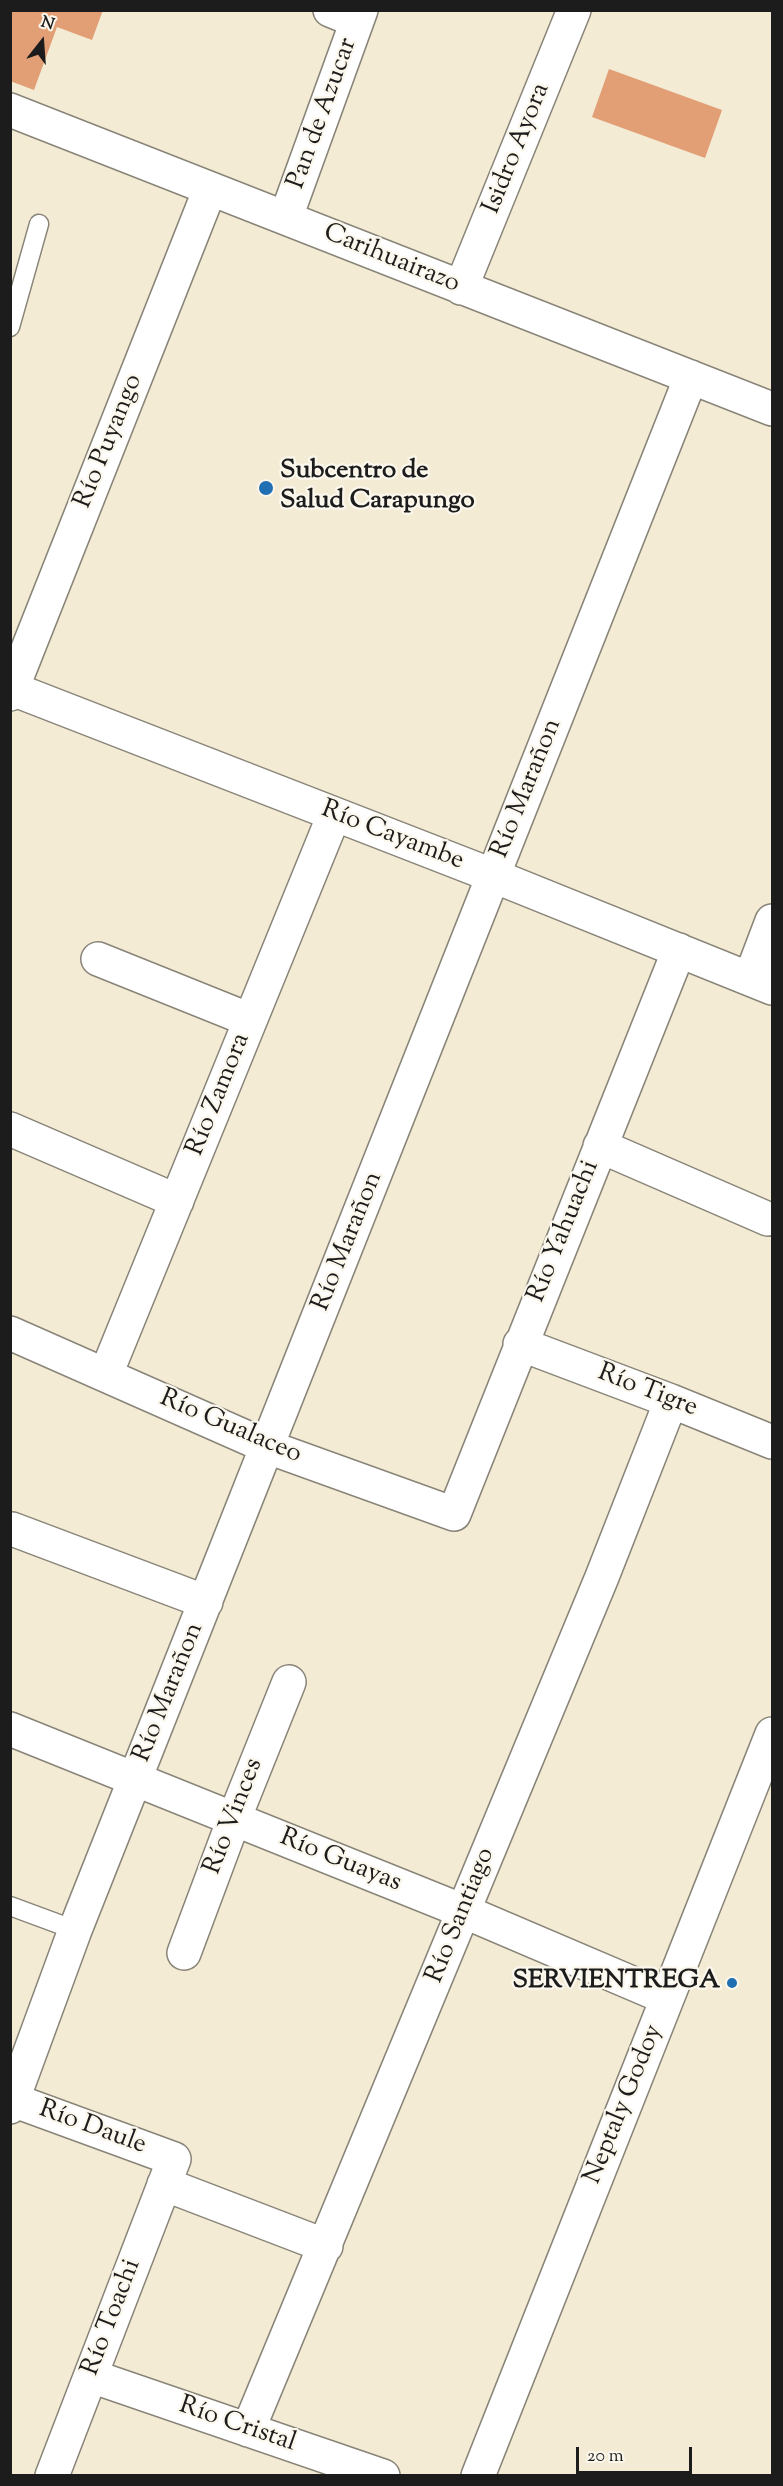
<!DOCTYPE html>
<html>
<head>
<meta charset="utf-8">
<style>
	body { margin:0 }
	#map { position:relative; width:783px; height:2486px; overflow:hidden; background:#f4ebd5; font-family:"Sorts Mill Goudy",serif }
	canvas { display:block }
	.frame { position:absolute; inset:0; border:12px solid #1c1c1c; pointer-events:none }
	.north { position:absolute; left:12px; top:12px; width:60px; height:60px; -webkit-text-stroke:4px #fbf7ec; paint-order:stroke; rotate:17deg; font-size:16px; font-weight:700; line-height:24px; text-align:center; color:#1c1c1c }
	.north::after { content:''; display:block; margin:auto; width:21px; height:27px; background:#1c1c1c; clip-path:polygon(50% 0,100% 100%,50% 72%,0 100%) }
	.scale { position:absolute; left:576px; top:2447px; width:116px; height:27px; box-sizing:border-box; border:3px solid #1c1c1c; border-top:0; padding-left:8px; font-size:18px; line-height:21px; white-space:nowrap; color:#1c1c1c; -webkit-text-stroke:4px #fbf7ec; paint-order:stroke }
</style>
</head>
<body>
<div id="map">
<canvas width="783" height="2486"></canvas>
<div class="frame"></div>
<div class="north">N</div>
<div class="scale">20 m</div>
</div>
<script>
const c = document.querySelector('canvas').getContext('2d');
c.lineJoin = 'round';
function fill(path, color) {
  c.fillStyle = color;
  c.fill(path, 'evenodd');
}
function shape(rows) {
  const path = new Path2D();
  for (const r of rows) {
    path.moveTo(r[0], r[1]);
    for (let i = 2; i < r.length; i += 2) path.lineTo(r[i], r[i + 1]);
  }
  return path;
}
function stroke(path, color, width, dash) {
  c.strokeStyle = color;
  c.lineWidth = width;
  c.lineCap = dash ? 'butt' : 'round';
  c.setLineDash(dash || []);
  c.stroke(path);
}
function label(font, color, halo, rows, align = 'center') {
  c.font = font + ' "Sorts Mill Goudy",serif';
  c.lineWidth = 4.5;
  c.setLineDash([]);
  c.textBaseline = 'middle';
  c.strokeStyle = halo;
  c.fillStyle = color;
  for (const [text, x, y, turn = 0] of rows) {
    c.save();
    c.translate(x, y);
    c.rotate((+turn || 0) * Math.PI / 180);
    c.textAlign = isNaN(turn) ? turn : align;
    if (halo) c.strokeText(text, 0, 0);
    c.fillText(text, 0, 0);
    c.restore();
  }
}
fill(shape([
	[11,10,103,10,92,40,57,27,34,90,10,81],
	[609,69,722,110,705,158,592,117]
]), '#e29e74');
const service = shape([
	[10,327,39,224],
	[10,1906,75,1930]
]);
const minor = shape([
	[330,10,357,21],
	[10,110,772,409],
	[286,217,361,10],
	[461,288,574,10],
	[10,688,494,876,772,988],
	[10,694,210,189],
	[98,959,250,1020],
	[750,979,772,921],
	[10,1129,177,1201],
	[600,1146,768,1219],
	[10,1333,268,1447,454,1514,679,950],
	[520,1344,671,1401,772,1442],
	[106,1374,334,815],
	[12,1529,206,1602],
	[10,1729,463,1911,667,1998],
	[184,1953,234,1819,289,1682],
	[10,2099,174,2159,52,2476],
	[10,2107,75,1930,691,377],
	[164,2184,326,2246],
	[91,2376,383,2476],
	[248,2430,602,1577,671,1401],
	[478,2476,772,1734]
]);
stroke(service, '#888478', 21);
stroke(minor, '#888478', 36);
stroke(service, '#fff', 18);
stroke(minor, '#fff', 33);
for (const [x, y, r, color] of [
	[266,488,8,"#1f6fb2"],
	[732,1983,6,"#1f6fb2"]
]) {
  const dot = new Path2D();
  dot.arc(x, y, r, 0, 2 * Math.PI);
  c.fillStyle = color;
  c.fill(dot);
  stroke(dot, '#fbf7ec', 2);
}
label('26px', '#1c1c1c', '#fbf7ec', [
	["Pan de Azucar",324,114,-70],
	["Isidro Ayora",518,149,-68],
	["Carihuairazo",391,260,22],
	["Río Puyango",110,442,-68],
	["Río Marañon",528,789,-68],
	["Río Cayambe",392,837,21],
	["Río Zamora",220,1095,-68],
	["Río Yahuachi",565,1232,-68],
	["Río Marañon",349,1242,-68],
	["Río Tigre",647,1392,21],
	["Río Gualaceo",230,1428,23],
	["Río Marañon",170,1693,-68],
	["Río Vinces",235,1817,-69],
	["Río Guayas",340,1862,22],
	["Río Santiago",462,1916,-68],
	["Neptaly Godoy",625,2105,-68],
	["Río Daule",92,2129,20],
	["Río Toachi",113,2318,-69],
	["Río Cristal",237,2426,19]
]);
label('bold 26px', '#1c1c1c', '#fbf7ec', [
	["Subcentro de",280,473],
	["Salud Carapungo",280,503],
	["SERVIENTREGA",720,1983,"right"]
], 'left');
</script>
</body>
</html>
